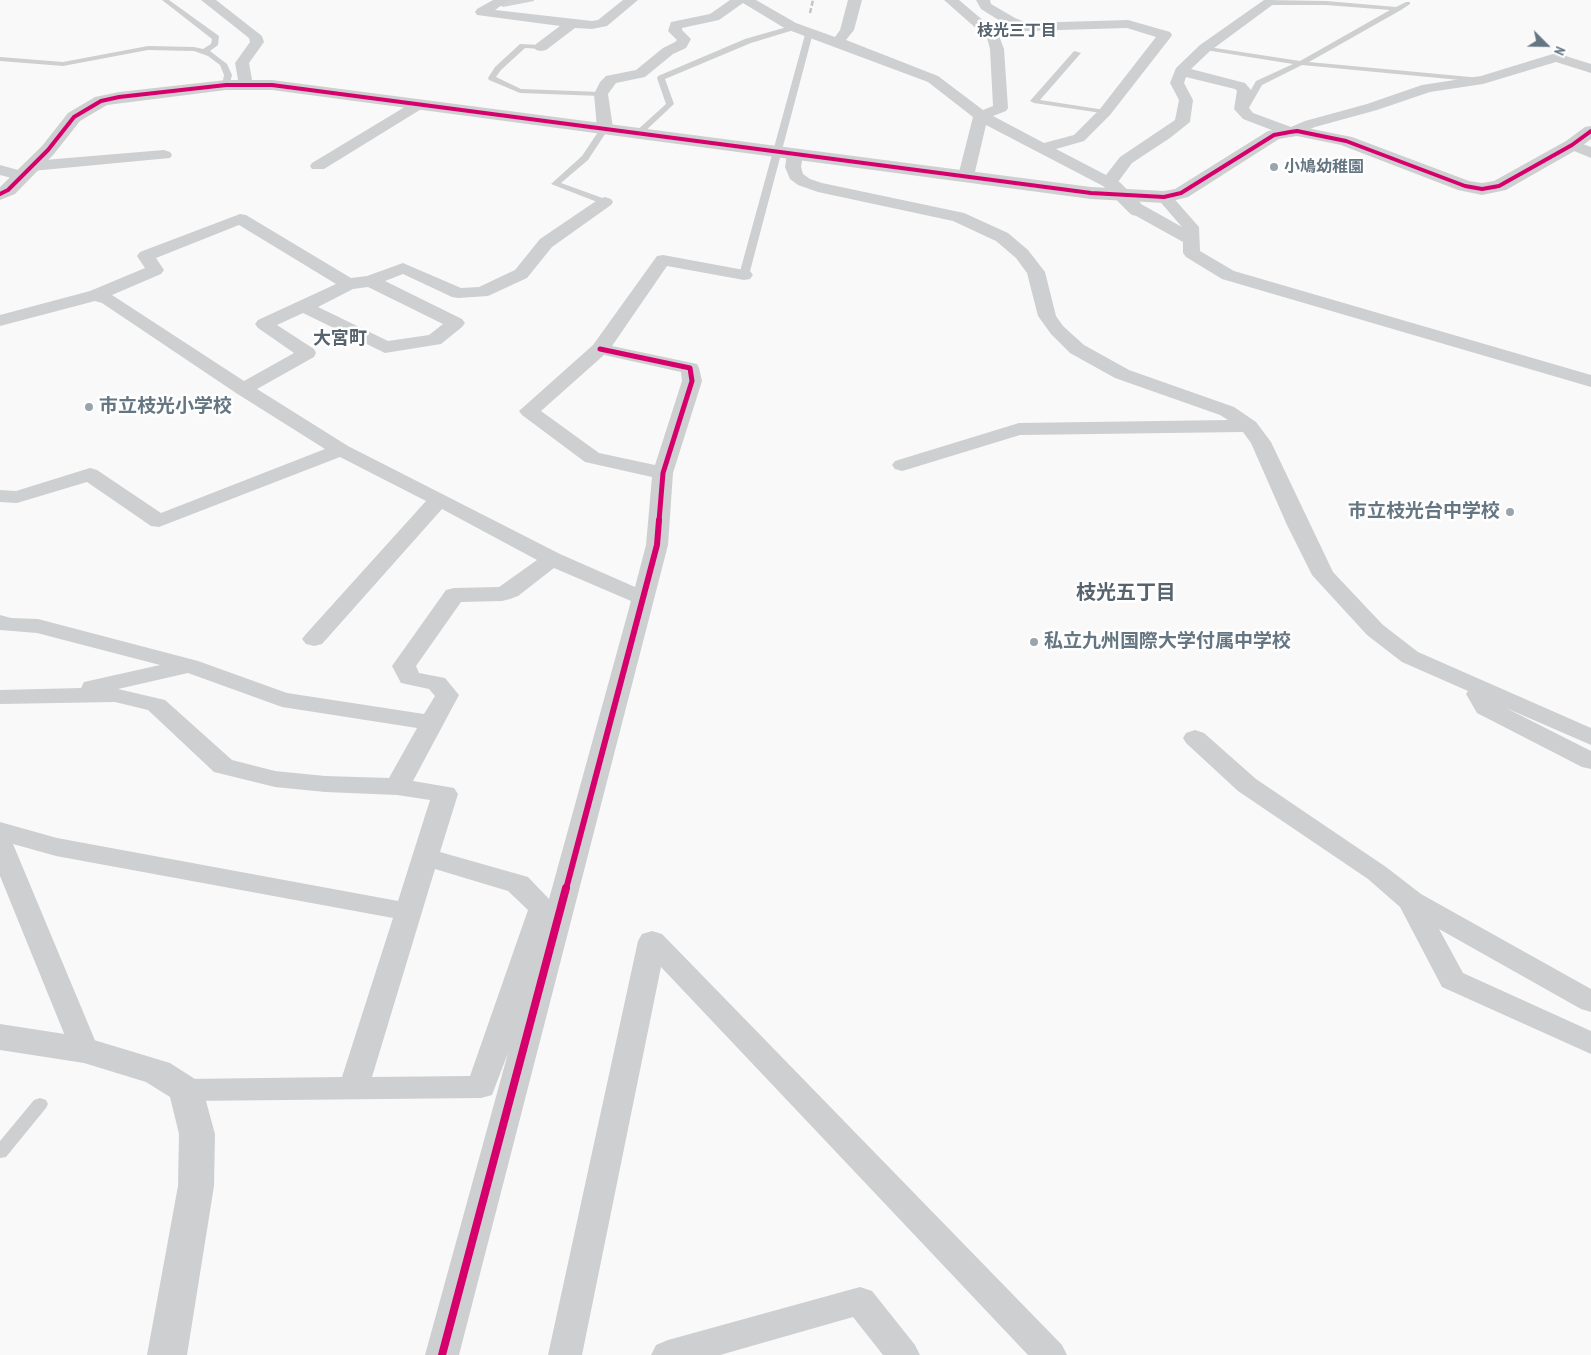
<!DOCTYPE html>
<html>
<head>
<meta charset="utf-8">
<style>
	body { margin:0 }
	#map { position:relative; width:1591px; height:1355px; overflow:hidden; background:#f9f9f9; font-family:"PT Sans Narrow",sans-serif }
	canvas { display:block }
	.north { position:absolute; left:1521px; top:20px; width:50px; height:50px; -webkit-text-stroke:4px #fff; paint-order:stroke; rotate:113deg; font-size:14px; font-weight:700; line-height:20px; text-align:center; color:#657683 }
	.north::after { content:''; display:block; margin:auto; width:18px; height:22px; background:#657683; clip-path:polygon(50% 0,100% 100%,50% 72%,0 100%) }
</style>
</head>
<body>
<div id="map">
<canvas width="1591" height="1355"></canvas>
<div class="north">N</div>
</div>
<script>
const c = document.querySelector('canvas').getContext('2d');
c.lineJoin = 'round';
function fill(path, color) {
  c.fillStyle = color;
  c.fill(path, 'evenodd');
}
function shape(rows) {
  const path = new Path2D();
  for (const r of rows) {
    path.moveTo(r[0], r[1]);
    for (let i = 2; i < r.length; i += 2) path.lineTo(r[i], r[i + 1]);
  }
  return path;
}
function stroke(path, color, width, dash) {
  c.strokeStyle = color;
  c.lineWidth = width;
  c.lineCap = dash ? 'butt' : 'round';
  c.setLineDash(dash || []);
  c.stroke(path);
}
function label(font, color, halo, rows, align = 'center') {
  c.font = font + ' "PT Sans Narrow","Noto Sans JP",sans-serif';
  c.lineWidth = 5;
  c.setLineDash([]);
  c.textBaseline = 'middle';
  c.strokeStyle = halo;
  c.fillStyle = color;
  for (const [text, x, y, turn = 0] of rows) {
    c.save();
    c.translate(x, y);
    c.rotate((+turn || 0) * Math.PI / 180);
    c.textAlign = isNaN(turn) ? turn : align;
    if (halo) c.strokeText(text, 0, 0);
    c.fillText(text, 0, 0);
    c.restore();
  }
}
fill(shape([
	[502,0,534,0,534,1,503,7,494,1]
]), '#d0d2d3');
fill(shape([
	[162,0,169,0,219,36,218,45,210,51,227,64,232,75,229,87,222,85,224,75,220,65,208,56,194,51,148,50,63,66,0,61,0,57,63,62,148,46,194,47,203,49,211,44,212,39,162,0],
	[1266,0,1326,1,1396,7,1406,2,1410,2,1410,4,1401,10,1309,62,1481,78,1485,80,1481,82,1302,65,1262,85,1246,113,1240,113,1239,111,1256,81,1293,64,1205,50,1201,48,1202,46,1300,61,1390,10,1326,5,1268,5,1264,3,1266,0],
	[794,25,798,27,797,29,751,43,665,79,674,104,641,135,634,133,666,104,657,78,658,76,745,39,794,25],
	[806,31,813,33,749,275,747,277,741,277,739,275,806,31],
	[520,44,541,45,545,47,541,49,525,48,501,70,496,77,521,89,601,92,605,94,601,96,520,93,489,80,488,78,495,67,520,44],
	[1074,51,1081,53,1040,100,1105,110,1109,112,1108,114,1034,103,1030,101,1074,51],
	[602,126,609,128,588,160,561,183,608,200,608,204,605,205,551,184,582,156,602,126],
	[40,1098,46,1100,48,1104,46,1108,6,1157,0,1158,0,1141,34,1100,40,1098]
]), '#cecfd0');
fill(shape([
	[201,0,216,0,262,36,264,42,249,63,253,85,251,88,246,89,241,88,239,85,235,63,250,42,249,38,201,0],
	[493,0,509,0,495,10,592,21,598,20,623,0,638,0,607,26,592,29,575,28,546,50,541,51,536,50,534,47,536,44,560,26,477,15,475,12,477,9,493,0],
	[730,0,756,0,796,23,835,37,840,30,848,0,862,0,854,30,846,40,938,76,983,110,993,106,990,49,987,38,944,0,959,0,998,33,1004,49,1008,108,1006,111,993,116,1044,143,1074,135,1100,109,1156,37,1127,28,1026,31,1005,24,981,9,976,0,990,0,991,4,1015,18,1027,23,1128,20,1170,32,1172,35,1170,38,1110,115,1084,141,1056,149,1106,175,1120,157,1175,120,1179,100,1170,83,1176,68,1200,45,1264,0,1273,0,1275,3,1210,51,1191,69,1245,83,1251,90,1249,108,1253,113,1291,127,1305,121,1367,104,1422,85,1481,76,1556,53,1591,64,1591,73,1556,62,1483,84,1430,92,1377,110,1315,127,1305,131,1302,134,1290,137,1243,119,1234,109,1237,91,1235,89,1186,77,1184,83,1193,100,1190,122,1170,138,1132,163,1118,182,1123,188,1121,191,1109,191,1103,186,986,125,974,176,972,179,966,181,960,179,958,176,973,117,928,82,786,29,743,3,719,20,682,28,682,30,691,39,686,48,673,54,645,77,616,83,608,94,613,128,610,131,600,131,597,128,594,94,600,82,606,76,636,70,663,48,675,42,677,40,668,31,671,22,710,14,730,0],
	[418,101,423,102,425,105,423,108,324,169,312,169,310,166,312,163,413,102,418,101],
	[1572,140,1591,147,1591,158,1567,148,1564,145,1567,142,1572,140],
	[795,149,801,151,803,154,801,167,803,174,810,179,822,183,964,213,1008,233,1028,250,1045,272,1056,316,1063,326,1084,345,1129,370,1234,407,1256,422,1271,442,1333,572,1383,625,1418,652,1591,728,1591,745,1506,708,1591,751,1591,769,1582,767,1477,713,1466,694,1468,691,1402,662,1367,635,1312,575,1287,525,1251,443,1243,432,1020,435,909,469,902,471,895,469,892,465,895,461,1019,423,1228,420,1220,415,1115,378,1070,353,1051,334,1038,316,1027,273,1016,258,996,241,953,221,818,192,798,185,790,179,785,167,787,154,789,151,795,149],
	[164,150,170,152,172,155,170,158,32,171,26,169,24,166,26,163,32,161,164,150],
	[0,165,29,173,31,176,29,179,23,181,0,175,0,165],
	[1164,192,1170,194,1199,227,1200,251,1234,271,1591,375,1591,387,1222,279,1186,257,1183,253,1183,242,1129,212,1127,208,1129,204,1135,203,1141,204,1182,227,1156,197,1158,194,1164,192],
	[605,197,611,199,613,202,611,205,552,247,527,278,488,296,458,298,452,297,403,274,385,281,462,319,465,323,462,327,441,344,385,353,303,313,277,325,314,349,316,353,314,357,257,389,348,446,560,554,635,587,646,545,652,477,585,462,522,415,519,411,593,345,657,256,663,255,744,270,750,271,753,275,750,279,744,280,667,266,612,346,697,364,699,368,702,381,673,473,668,545,459,1355,425,1355,508,1053,492,1095,481,1098,186,1101,175,1098,171,1090,175,1082,186,1079,342,1077,393,918,56,856,13,844,99,1050,94,1058,84,1061,74,1058,0,876,0,822,57,838,398,901,430,800,397,795,325,792,275,787,214,772,148,710,115,702,0,704,0,690,81,688,84,682,160,665,37,633,0,630,0,615,11,618,38,619,198,661,287,693,424,714,435,696,429,689,401,683,392,666,446,590,454,588,499,587,537,560,442,509,322,644,314,646,306,644,302,639,306,634,426,501,340,457,159,527,151,526,87,482,17,503,0,502,0,490,16,491,90,468,97,470,161,513,325,449,236,393,102,303,95,301,0,326,0,315,90,291,145,268,137,256,140,252,240,214,246,215,351,278,367,276,403,263,461,288,479,287,515,270,540,239,599,199,605,197],
	[239,225,336,284,258,320,255,324,258,328,294,353,244,381,112,295,161,274,164,270,156,258,239,225],
	[368,287,443,324,429,335,388,341,318,307,353,289,368,287],
	[604,355,681,372,682,381,655,465,599,453,541,411,604,355],
	[554,568,631,601,549,899,528,877,440,852,458,794,454,788,413,781,459,695,445,678,419,673,416,666,461,602,502,601,510,599,518,596,554,568],
	[188,673,282,707,417,728,389,778,325,776,275,771,232,760,165,700,118,689,188,673],
	[435,869,508,891,528,910,470,1076,372,1077,435,869],
	[1195,730,1204,733,1256,779,1386,867,1421,894,1591,989,1591,1012,1581,1009,1439,929,1463,973,1591,1031,1591,1054,1442,987,1400,907,1368,879,1238,791,1186,743,1183,738,1186,733,1195,730],
	[652,931,662,934,1062,1345,1067,1355,1028,1355,661,967,582,1355,548,1355,638,941,642,934,652,931],
	[860,1287,872,1291,915,1345,920,1355,883,1355,853,1317,720,1355,651,1355,656,1345,668,1340,860,1287]
]), '#cecfd0');
fill(shape([
	[226,80,272,80,1091,187,1164,191,1175,189,1268,131,1297,126,1352,137,1469,181,1482,183,1494,181,1566,141,1585,127,1591,126,1591,139,1578,149,1506,190,1482,195,1458,190,1341,145,1297,136,1290,137,1279,139,1188,197,1164,203,1091,199,272,90,226,90,107,105,80,121,54,154,15,194,0,200,0,187,42,146,68,113,95,97,119,92,226,80],
	[0,1024,84,1037,170,1063,198,1081,203,1090,215,1134,214,1186,187,1355,147,1355,178,1186,179,1134,170,1097,146,1082,84,1063,0,1050,0,1024]
]), '#cecfd0');
stroke(shape([
	[810,13,813,0]
]), '#c3c5c6', 2.5, [5, 2.5]);
stroke(shape([
	[1115,188,1135,208]
]), '#cecfd0', 15);
stroke(shape([
	[0,194,8,190,48,150,74,117,101,101,119,97,226,85,272,85,1091,193,1164,197,1181,193,1274,135,1290,132,1297,131,1346,141,1465,186,1482,189,1499,186,1572,145,1591,131]
]), '#d6006c', 4);
stroke(shape([
	[600,349,690,368,692,381,663,473,659,521]
]), '#d6006c', 5);
stroke(shape([
	[566,889,657,545,659,520]
]), '#d6006c', 6);
stroke(shape([
	[442,1355,566,888]
]), '#d6006c', 8);
for (const [x, y, r, color] of [
	[1274,167,5,"#99a4ac"],
	[89,407,5,"#99a4ac"],
	[1510,512,5,"#99a4ac"],
	[1034,642,5,"#99a4ac"]
]) {
  const dot = new Path2D();
  dot.arc(x, y, r, 0, 2 * Math.PI);
  c.fillStyle = color;
  c.fill(dot);
  stroke(dot, '#fff', 2);
}
label('bold 16px', '#57646e', '#fff', [
	["枝光三丁目",1017,31]
]);
label('bold 16px', '#657683', '#fff', [
	["小鳩幼稚園",1284,167]
], 'left');
label('bold 18px', '#57646e', '#fff', [
	["大宮町",340,339]
]);
label('bold 19px', '#657683', '#fff', [
	["市立枝光小学校",99,407],
	["市立枝光台中学校",1500,512,"right"],
	["私立九州国際大学付属中学校",1044,642]
], 'left');
label('bold 20px', '#57646e', '#fff', [
	["枝光五丁目",1126,593]
]);
</script>
</body>
</html>
